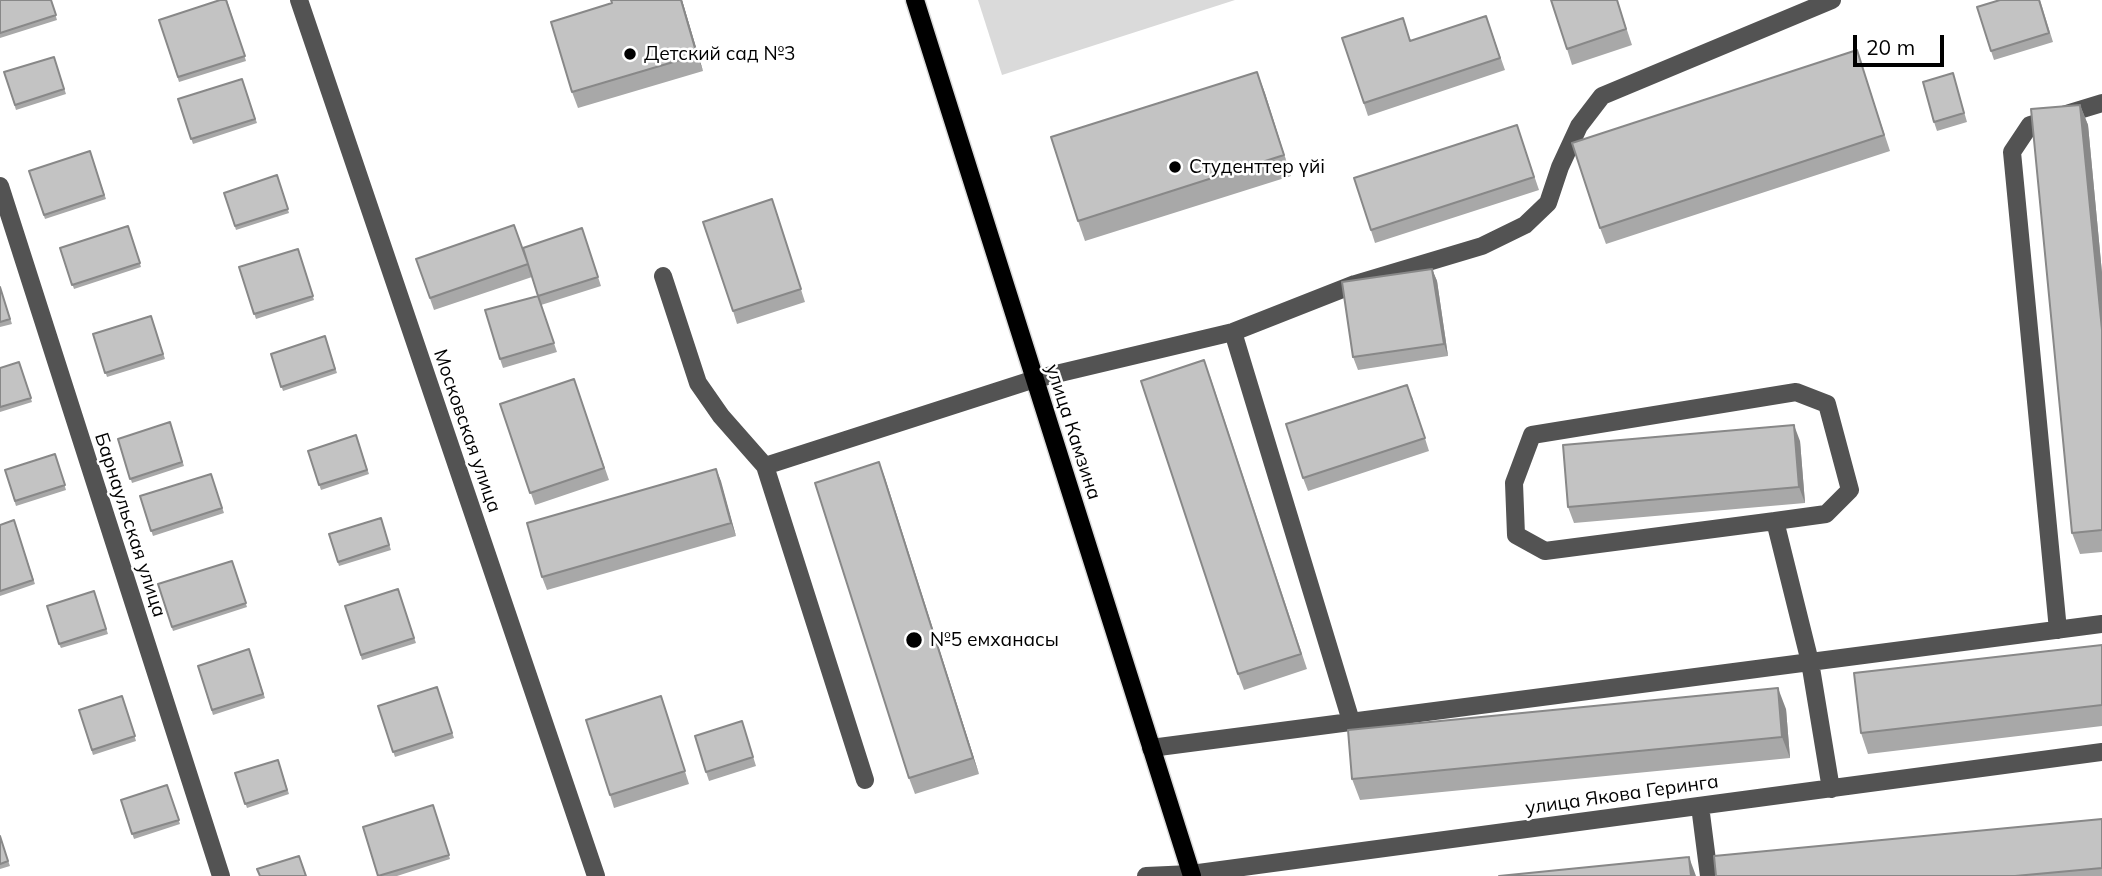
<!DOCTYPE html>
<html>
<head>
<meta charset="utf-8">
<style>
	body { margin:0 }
	#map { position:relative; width:2102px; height:876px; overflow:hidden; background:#fff; font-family:Mulish,sans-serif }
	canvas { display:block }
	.scale { position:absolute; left:1853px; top:35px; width:91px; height:32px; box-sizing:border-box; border:4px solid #000; border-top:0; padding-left:9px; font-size:21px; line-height:24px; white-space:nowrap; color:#000; -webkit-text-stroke:5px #fff; paint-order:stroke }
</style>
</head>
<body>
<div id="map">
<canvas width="2102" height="876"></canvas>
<div class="scale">20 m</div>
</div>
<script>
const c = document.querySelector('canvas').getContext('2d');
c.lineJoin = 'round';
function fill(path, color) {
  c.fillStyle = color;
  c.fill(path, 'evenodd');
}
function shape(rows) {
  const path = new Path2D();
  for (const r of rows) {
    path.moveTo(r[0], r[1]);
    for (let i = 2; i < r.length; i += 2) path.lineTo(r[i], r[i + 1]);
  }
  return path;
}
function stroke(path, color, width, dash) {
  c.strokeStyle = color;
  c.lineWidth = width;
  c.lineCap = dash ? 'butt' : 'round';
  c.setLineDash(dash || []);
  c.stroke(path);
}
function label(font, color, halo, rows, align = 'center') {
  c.font = font + ' Mulish,sans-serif';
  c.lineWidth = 5;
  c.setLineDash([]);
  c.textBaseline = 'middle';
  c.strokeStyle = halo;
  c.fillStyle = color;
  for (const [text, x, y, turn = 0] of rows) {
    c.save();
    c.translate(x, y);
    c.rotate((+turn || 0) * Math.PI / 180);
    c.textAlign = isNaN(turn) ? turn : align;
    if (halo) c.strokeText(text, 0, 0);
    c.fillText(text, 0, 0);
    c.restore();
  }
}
fill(shape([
	[978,0,1235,0,1002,75]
]), '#dadada');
const major = shape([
	[915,0,1192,876]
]);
stroke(major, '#dbdbdb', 21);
stroke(shape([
	[299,0,596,876],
	[0,186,221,876],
	[663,276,698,383,721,416,765,466],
	[1233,332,1351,721],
	[1775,521,1545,551,1516,535,1514,483,1532,435,1796,392,1827,404,1850,490,1826,514,1775,521,1810,662,1831,789],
	[2058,630,2012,152,2030,125,2102,103],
	[1151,748,2102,624],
	[865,780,765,466,1035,379,1233,332,1355,284,1482,246,1525,225,1548,203,1560,167,1579,126,1602,96,1832,0],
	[1700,806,1709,876],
	[1146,876,1191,874,2102,752]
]), '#535353', 18);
stroke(major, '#000', 18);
fill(shape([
	[0,0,51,0,57,20,0,38],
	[227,0,246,61,179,82,159,20],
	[611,0,682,0,703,71,578,108,572,92,612,3],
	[1617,0,1632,45,1572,65,1567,49],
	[2040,0,2053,42,1994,60,1991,51],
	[1486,16,1505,70,1368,116,1342,38,1411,41],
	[54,57,66,94,16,110,4,72],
	[1862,66,1890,151,1606,244,1600,228],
	[1257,72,1291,176,1085,241,1078,221],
	[1953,73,1967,122,1937,131,1934,122],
	[242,79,257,123,193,144,178,99],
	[2080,105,2088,125,2102,273,2102,552,2080,554,2072,533],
	[1517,125,1539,190,1375,243,1354,178],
	[90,151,106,199,45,219,29,171],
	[277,175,289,213,236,230,224,193],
	[776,212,805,302,737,324,733,311],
	[514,225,530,270,582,228,601,286,541,305,557,352,503,368,500,359,538,296,532,277,434,310,416,259],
	[128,226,141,267,74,289,60,248],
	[298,249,314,300,256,319,239,267],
	[1432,269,1437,281,1448,356,1358,370,1353,357],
	[0,287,12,324,0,327],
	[151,316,165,359,107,377,93,334],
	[325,336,337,373,283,391,271,354],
	[19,362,32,402,0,412,0,368],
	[1210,376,1307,669,1244,690,1238,674],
	[574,379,609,480,535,505,500,404],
	[1412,397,1429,451,1308,491,1303,478],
	[170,422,184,466,132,483,118,439],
	[356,435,369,474,321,490,308,451],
	[1800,441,1805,503,1574,523,1568,507],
	[55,454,66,490,16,506,5,470],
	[879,462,979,774,915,794,909,778],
	[716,469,736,536,547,590,542,577],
	[211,474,224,513,153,536,140,496],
	[381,518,391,550,339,566,329,534],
	[14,520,35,584,0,596,0,525],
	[232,561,247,607,173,631,158,584],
	[398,589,416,643,362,660,345,606],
	[94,591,108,634,61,648,59,644],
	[2102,645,2102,726,1868,754,1861,733],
	[249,649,265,698,213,715,198,666],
	[437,687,454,738,395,757,378,706],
	[122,696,136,741,93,755,79,710],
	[661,696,689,784,614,808,610,795],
	[1786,709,1790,758,1360,800,1352,779],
	[742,721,756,766,709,781,706,772],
	[278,760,289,794,247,808,235,773],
	[167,785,180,824,134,839,121,800],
	[433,805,450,859,397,876,378,876],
	[2102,819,2102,876,1716,876],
	[0,836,10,866,0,869]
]), '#a8a8a8');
fill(shape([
	[681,0,682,0,703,71,697,55],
	[1257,72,1265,93,1291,176,1284,155],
	[2080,105,2088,125,2102,273,2102,330],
	[1432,269,1437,281,1448,356,1444,344],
	[1794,425,1800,441,1805,503,1799,487],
	[879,462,885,478,979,774,973,758],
	[716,469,721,481,736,536,731,523],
	[1778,688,1786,709,1790,758,1782,737],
	[1689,857,1696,876,1691,876]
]), '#888');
const building = shape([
	[0,0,51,0,56,15,0,33,0,0],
	[220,0,226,0,245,56,178,77,159,20,220,0],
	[611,0,681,0,697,55,572,92,551,22,612,3,611,0],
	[1551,0,1617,0,1626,29,1567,49,1551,0],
	[2000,0,2039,0,2049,33,1991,51,1977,7,2000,0],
	[1486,16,1500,58,1364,103,1342,38,1403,18,1410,41,1486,16],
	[1857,50,1884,135,1600,228,1572,143,1857,50],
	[54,57,64,89,15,105,4,72,54,57],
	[1257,72,1284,155,1078,221,1051,137,1257,72],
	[1953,73,1964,113,1934,122,1923,82,1953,73],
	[242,79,255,119,191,139,178,99,242,79],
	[2080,105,2102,330,2102,530,2072,533,2031,109,2080,105],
	[1517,125,1534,177,1371,230,1354,178,1517,125],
	[90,151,104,195,44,215,29,171,90,151],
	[277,175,288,209,235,226,224,193,277,175],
	[772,199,801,289,733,311,703,222,772,199],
	[514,225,528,264,430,298,416,259,514,225],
	[128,226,140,263,72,285,60,248,128,226],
	[582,228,598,277,538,296,523,248,582,228],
	[298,249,313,296,254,314,239,267,298,249],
	[1432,269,1444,344,1353,357,1342,282,1432,269],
	[0,287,10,319,0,322,0,287],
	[538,296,554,343,500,359,485,310,538,296],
	[151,316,163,354,105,373,93,334,151,316],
	[325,336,335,369,281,387,271,354,325,336],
	[1204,360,1301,654,1238,674,1141,381,1204,360],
	[19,362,31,398,0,407,0,368,19,362],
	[574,379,604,468,530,493,500,404,574,379],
	[1407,385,1425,438,1303,478,1286,424,1407,385],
	[170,422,182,462,130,479,118,439,170,422],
	[1794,425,1799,487,1568,507,1563,445,1794,425],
	[356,435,367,470,319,485,308,451,356,435],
	[55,454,65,485,15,501,5,470,55,454],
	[879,462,973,758,909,778,815,483,879,462],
	[716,469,731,523,542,577,527,523,716,469],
	[211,474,222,508,151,531,140,496,211,474],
	[381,518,389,545,338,562,329,534,381,518],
	[14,520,33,580,0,591,0,525,14,520],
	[232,561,246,603,172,627,158,584,232,561],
	[398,589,414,638,361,655,345,606,398,589],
	[94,591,106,629,59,644,47,606,94,591],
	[2102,645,2102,705,1861,733,1854,673,2102,645],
	[249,649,263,694,212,710,198,666,249,649],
	[437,687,452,733,393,752,378,706,437,687],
	[1778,688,1782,737,1352,779,1348,730,1778,688],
	[122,696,135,736,92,750,79,710,122,696],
	[661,696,685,771,610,795,586,720,661,696],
	[742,721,753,757,706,772,695,736,742,721],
	[278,760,287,790,245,804,235,773,278,760],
	[167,785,179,820,132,834,121,800,167,785],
	[433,805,449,855,378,876,363,827,433,805],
	[2102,819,2102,868,2015,876,1716,876,1714,856,2102,819],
	[0,836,8,861,0,864,0,836],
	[299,856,306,876,260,876,257,869,299,856],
	[1689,857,1691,876,1499,876,1689,857]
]);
fill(building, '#c3c3c3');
stroke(building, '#888', 2);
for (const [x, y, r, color] of [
	[630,54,7,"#000"],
	[1175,167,7,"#000"],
	[914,640,9,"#000"]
]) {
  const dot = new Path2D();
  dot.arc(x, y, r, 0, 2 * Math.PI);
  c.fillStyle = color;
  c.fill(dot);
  stroke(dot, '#fff', 2.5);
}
label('19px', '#000', '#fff', [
	["Детский сад №3",644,54],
	["Студенттер үйі",1189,167],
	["№5 емханасы",930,640]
], 'left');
label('19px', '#000', '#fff', [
	["Московская улица",467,431,71],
	["улица Камзина",1073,432,72],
	["Барнаульская улица",130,525,72],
	["улица Якова Геринга",1622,795,-8]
]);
</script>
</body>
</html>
